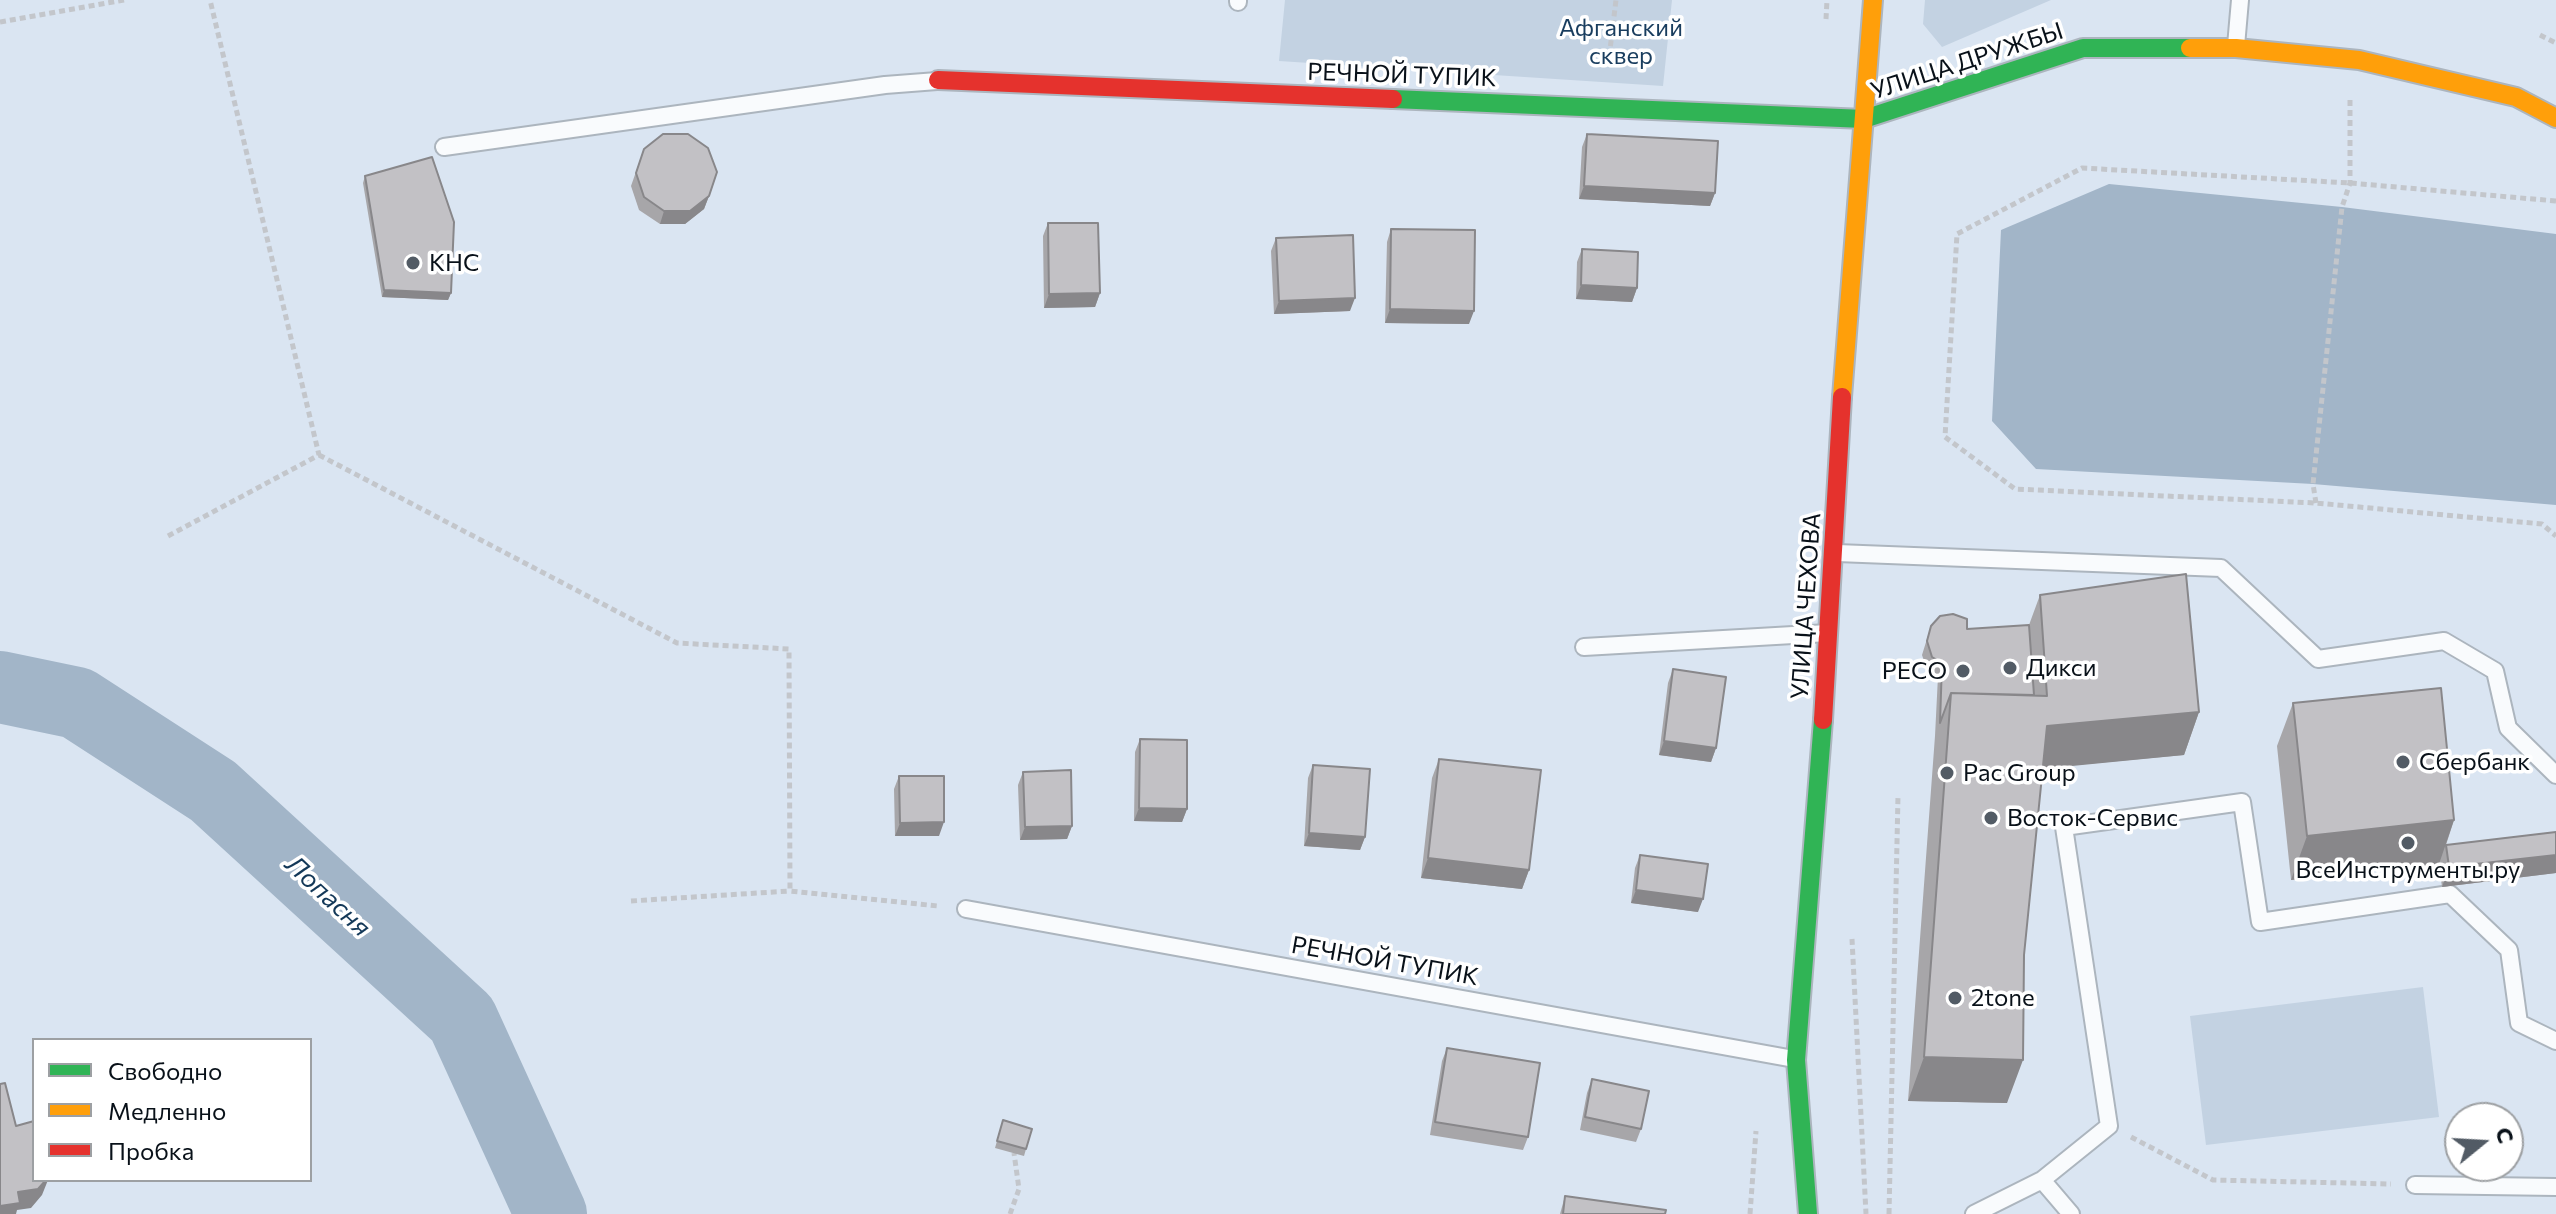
<!DOCTYPE html>
<html>
<head>
<meta charset="utf-8">
<style>
	body { margin:0 }
	#map { position:relative; width:2556px; height:1214px; overflow:hidden; background:#dae5f2; font-family:Commissioner,sans-serif }
	canvas { display:block }
	.legend { position:absolute; left:32px; top:1038px; width:280px; height:144px; box-sizing:border-box; background:#fff; border:2px solid #9da0a3; margin:0; padding:10px 14px; list-style:none; font-size:24px; color:#091119 }
	.legend li { display:flex; align-items:center; gap:16px; height:40px }
	.legend b { width:40px; border:2px solid #9da0a3 }
	.north { position:absolute; left:2444px; top:1102px; width:80px; height:80px; box-sizing:border-box; background:#fff; border:2px solid #9da0a3; border-radius:50%; rotate:72deg; font-size:22px; font-weight:700; line-height:32px; text-align:center; color:#091119 }
	.north::after { content:''; display:block; margin:auto; width:28px; height:36px; background:#525b65; clip-path:polygon(50% 0,100% 100%,50% 72%,0 100%) }
</style>
</head>
<body>
<div id="map">
<canvas width="2556" height="1214"></canvas>
<ul class="legend">
<li><b style="height:10px;background:#30b455"></b>Свободно</li>
<li><b style="height:10px;background:#ff9f0a"></b>Медленно</li>
<li><b style="height:10px;background:#e5322d"></b>Пробка</li>
</ul>
<div class="north">С</div>
</div>
<script>
const c = document.querySelector('canvas').getContext('2d');
c.lineJoin = 'round';
function fill(path, color) {
  c.fillStyle = color;
  c.fill(path, 'evenodd');
}
function shape(rows) {
  const path = new Path2D();
  for (const r of rows) {
    path.moveTo(r[0], r[1]);
    for (let i = 2; i < r.length; i += 2) path.lineTo(r[i], r[i + 1]);
  }
  return path;
}
function stroke(path, color, width, dash) {
  c.strokeStyle = color;
  c.lineWidth = width;
  c.lineCap = dash ? 'butt' : 'round';
  c.setLineDash(dash || []);
  c.stroke(path);
}
function label(font, color, halo, rows, align = 'center') {
  c.font = font + ' Commissioner,sans-serif';
  c.lineWidth = 7;
  c.setLineDash([]);
  c.textBaseline = 'middle';
  c.strokeStyle = halo;
  c.fillStyle = color;
  for (const [text, x, y, turn = 0] of rows) {
    c.save();
    c.translate(x, y);
    c.rotate((+turn || 0) * Math.PI / 180);
    c.textAlign = isNaN(turn) ? turn : align;
    if (halo) c.strokeText(text, 0, 0);
    c.fillText(text, 0, 0);
    c.restore();
  }
}
fill(shape([
	[1285,0,1672,0,1663,86,1279,61],
	[1925,0,2051,0,1942,47,1923,24],
	[2423,987,2439,1117,2206,1145,2190,1016]
]), '#c3d2e2');
fill(shape([
	[2109,184,2342,207,2556,234,2556,505,2313,484,2036,469,1992,421,2001,230]
]), '#a2b5c8');
stroke(shape([
	[0,687,77,703,213,791,462,1019,551,1214]
]), '#a2b5c8', 72);
const lane = shape([
	[1238,2,1238,0],
	[2236,46,2240,0],
	[444,147,885,85,937,81],
	[1837,553,2221,568,2318,659,2444,641,2495,671,2508,728,2556,775],
	[1584,647,1828,633],
	[966,909,1794,1059],
	[2042,1180,2109,1126,2064,827,2242,802,2260,922,2450,894,2509,950,2519,1023,2556,1041],
	[2415,1185,2556,1187],
	[1974,1214,2042,1180,2071,1214]
]);
const fast = shape([
	[1393,99,1864,119,2083,48,2190,48],
	[1808,1214,1796,1060,1823,720]
]);
const slow = shape([
	[2190,48,2236,48,2359,60,2516,97,2556,118],
	[1842,397,1873,0]
]);
const jam = shape([
	[938,80,1393,99],
	[1823,720,1842,397]
]);
stroke(lane, '#acb5be', 20);
stroke(fast, '#acb5be', 22);
stroke(slow, '#acb5be', 22);
stroke(jam, '#acb5be', 22);
stroke(shape([
	[1826,19,1827,0],
	[0,22,124,0],
	[2540,35,2556,43],
	[1608,66,1616,0],
	[2556,201,2350,183,2082,168,1957,234,1945,437,2015,489,2316,503,2542,524,2556,536],
	[319,455,677,643,789,649,790,891,938,906],
	[2316,503,2313,484,2342,207,2350,183,2350,99],
	[168,536,319,455,210,0],
	[631,901,790,891],
	[1852,939,1866,1214],
	[2131,1137,2213,1180,2391,1184],
	[1010,1214,1019,1189,1014,1153],
	[1750,1214,1756,1131],
	[1889,1214,1898,796]
]), '#c3c6cb', 5, [6, 4]);
stroke(lane, '#f9fbfd', 16);
stroke(fast, '#30b455', 18);
stroke(slow, '#ff9f0a', 18);
stroke(jam, '#e5322d', 18);
fill(shape([
	[1587,134,1715,193,1710,206,1579,199,1582,147],
	[644,149,709,196,704,209,685,224,660,224,639,210,631,186],
	[365,176,451,293,448,300,382,297,363,183],
	[1048,223,1100,293,1095,307,1044,308,1043,236],
	[1391,229,1469,324,1385,323,1387,242],
	[1276,238,1350,311,1274,314,1271,251],
	[1582,249,1637,288,1632,302,1576,299,1577,262],
	[2040,595,2199,712,2184,755,2043,768,2007,1103,1908,1101,1935,736,1938,676,1927,670,1922,655,1931,626,1967,629,2029,625],
	[1673,669,1716,748,1711,762,1659,755,1668,683],
	[2293,703,2454,820,2446,845,2556,832,2556,873,2442,887,2439,864,2291,880,2277,746],
	[1140,739,1187,809,1182,822,1134,821,1135,752],
	[1439,759,1529,870,1522,889,1421,878,1432,778],
	[1313,765,1365,837,1360,850,1304,846,1308,778],
	[1023,772,1072,826,1067,839,1020,840,1018,785],
	[899,776,939,836,895,836,894,789],
	[1640,855,1698,912,1631,903,1635,868],
	[1447,1048,1528,1137,1523,1150,1430,1135,1442,1061],
	[1592,1079,1641,1129,1636,1142,1580,1130,1587,1093],
	[1003,1120,1026,1149,1024,1156,995,1148],
	[1565,1196,1665,1214,1560,1214]
]), '#a7a6a9');
fill(shape([
	[1584,186,1715,193,1710,206,1579,199],
	[709,196,704,209,685,224,660,224,664,211],
	[1581,285,1637,288,1632,302,1576,299],
	[384,290,451,293,448,300,382,297],
	[1100,293,1095,307,1044,308,1049,294],
	[1355,298,1350,311,1274,314,1279,301],
	[1390,309,1474,311,1469,324,1385,323],
	[2199,712,2184,755,2031,770,2047,726],
	[1664,741,1716,748,1711,762,1659,755],
	[1139,808,1187,809,1182,822,1134,821],
	[2454,820,2439,864,2291,880,2307,836],
	[944,822,939,836,895,836,900,823],
	[1072,826,1067,839,1020,840,1025,827],
	[1309,833,1365,837,1360,850,1304,846],
	[2556,855,2556,873,2442,887,2449,867],
	[1428,858,1529,870,1522,889,1421,878],
	[1636,890,1703,899,1698,912,1631,903],
	[1924,1057,2023,1060,2007,1103,1908,1101],
	[46,1180,48,1180,42,1195,31,1208,17,1210,16,1214,0,1214,0,1206,18,1192]
]), '#88878a');
const building = shape([
	[663,134,688,134,708,148,717,172,709,196,690,211,664,211,644,197,636,173,644,149,663,134],
	[1587,134,1718,141,1715,193,1584,186,1587,134],
	[432,157,454,222,451,293,384,290,365,176,432,157],
	[1048,223,1098,223,1100,293,1049,294,1048,223],
	[1391,229,1475,230,1474,311,1390,309,1391,229],
	[1353,235,1355,298,1279,301,1276,238,1353,235],
	[1582,249,1638,252,1637,288,1581,285,1582,249],
	[2186,574,2199,712,2047,726,2024,955,2023,1060,1924,1057,1951,693,2047,696,2040,595,2186,574],
	[1953,614,1967,619,1967,629,2029,625,2034,695,1951,693,1940,723,1942,663,1932,657,1927,641,1931,626,1940,616,1953,614],
	[1673,669,1726,677,1716,748,1664,741,1673,669],
	[2441,688,2454,820,2307,836,2293,703,2441,688],
	[1140,739,1187,740,1187,809,1139,808,1140,739],
	[1439,759,1541,770,1529,870,1428,858,1439,759],
	[1313,765,1370,769,1365,837,1309,833,1313,765],
	[1071,770,1072,826,1025,827,1023,772,1071,770],
	[899,776,944,776,944,822,900,823,899,776],
	[2556,832,2556,855,2449,867,2446,845,2556,832],
	[1640,855,1708,864,1703,899,1636,890,1640,855],
	[1447,1048,1540,1063,1528,1137,1435,1122,1447,1048],
	[1592,1079,1649,1091,1641,1129,1585,1117,1592,1079],
	[5,1083,16,1126,34,1121,34,1180,46,1180,38,1189,18,1192,20,1203,0,1206,0,1084,5,1083],
	[1003,1120,1032,1129,1026,1149,997,1141,1003,1120],
	[1565,1196,1666,1210,1665,1214,1563,1214,1565,1196]
]);
fill(building, '#c2c1c5');
stroke(building, '#88878a', 2);
for (const [x, y, r, color] of [
	[413,263,8,"#525b65"],
	[2010,668,8,"#525b65"],
	[1963,671,8,"#525b65"],
	[2403,762,8,"#525b65"],
	[1947,773,8,"#525b65"],
	[1991,818,8,"#525b65"],
	[2408,843,8,"#525b65"],
	[1955,998,8,"#525b65"]
]) {
  const dot = new Path2D();
  dot.arc(x, y, r, 0, 2 * Math.PI);
  c.fillStyle = color;
  c.fill(dot);
  stroke(dot, '#fff', 3);
}
label('24px', '#193d5e', '#fff', [
	["Афганский",1621,28],
	["сквер",1621,56]
]);
label('24px', '#091119', '#fff', [
	["УЛИЦА ДРУЖБЫ",1967,61,-18],
	["РЕЧНОЙ ТУПИК",1402,75,2],
	["УЛИЦА ЧЕХОВА",1806,606,-86],
	["РЕЧНОЙ ТУПИК",1385,961,10]
]);
label('24px', '#091119', '#fff', [
	["КНС",429,263],
	["Дикси",2026,668],
	["РЕСО",1947,671,"right"],
	["Сбербанк",2419,762],
	["Pac Group",1963,773],
	["Восток-Сервис",2007,818],
	["ВсеИнструменты.ру",2408,870,"center"],
	["2tone",1971,998]
], 'left');
label('italic 26px', '#133858', '#fff', [
	["Лопасня",328,896,43]
]);
</script>
</body>
</html>
